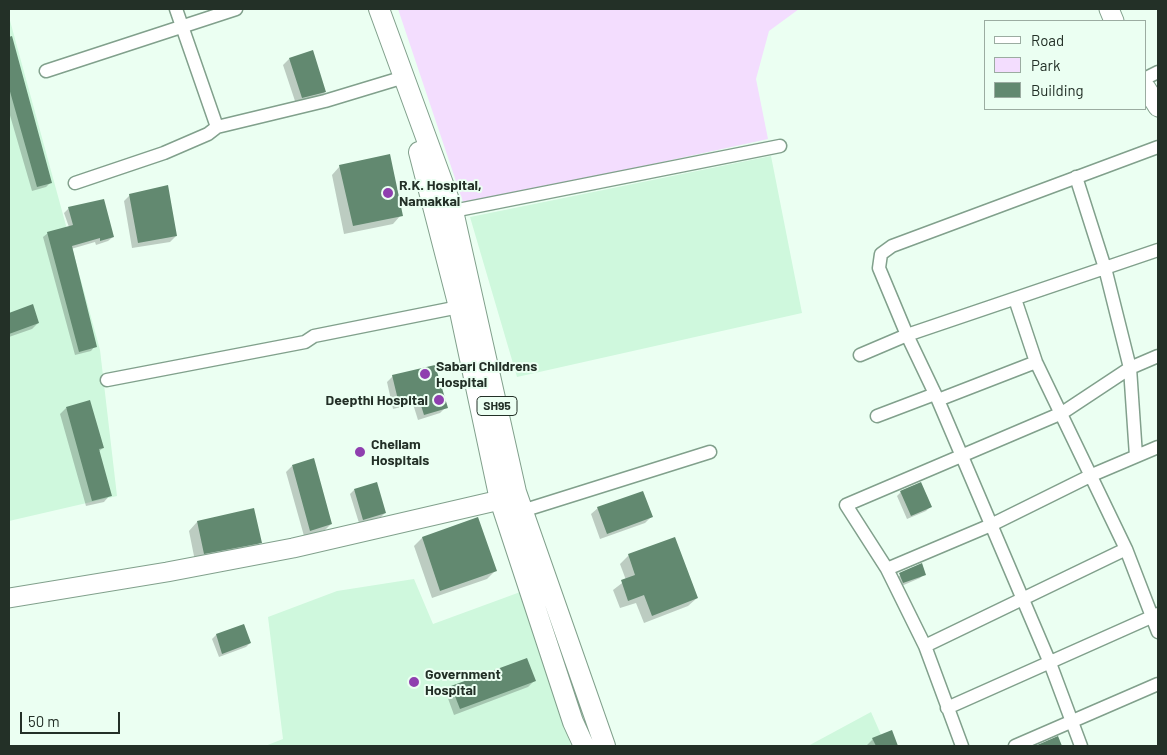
<!DOCTYPE html>
<html>
<head>
<meta charset="utf-8">
<style>
	body { margin:0 }
	#map { position:relative; width:1167px; height:755px; overflow:hidden; background:#ebfff2; font-family:Barlow,sans-serif }
	canvas { display:block }
	.frame { position:absolute; inset:0; border:10px solid #233027; pointer-events:none }
	.legend { position:absolute; left:984px; top:20px; width:162px; height:90px; box-sizing:border-box; background:#ebfff2; border:1px solid #9baca1; margin:0; padding:6px 9px; list-style:none; font-size:15px; color:#233027 }
	.legend li { display:flex; align-items:center; gap:10px; height:25px }
	.legend b { width:25px; border:1px solid #9baca1 }
	.scale { position:absolute; left:20px; top:712px; width:100px; height:22px; box-sizing:border-box; border:2px solid #233027; border-top:0; padding-left:6px; font-size:15px; line-height:18px; white-space:nowrap; color:#233027; -webkit-text-stroke:4px #ebfff2; paint-order:stroke }
</style>
</head>
<body>
<div id="map">
<canvas width="1167" height="755"></canvas>
<div class="frame"></div>
<ul class="legend">
<li><b style="height:6px;background:#fff"></b>Road</li>
<li><b style="height:14px;background:#f3ddfe"></b>Park</li>
<li><b style="height:14px;background:#628970"></b>Building</li>
</ul>
<div class="scale">50 m</div>
</div>
<script>
const c = document.querySelector('canvas').getContext('2d');
c.lineJoin = 'round';
function fill(path, color) {
  c.fillStyle = color;
  c.fill(path, 'evenodd');
}
function shape(rows) {
  const path = new Path2D();
  for (const r of rows) {
    path.moveTo(r[0], r[1]);
    for (let i = 2; i < r.length; i += 2) path.lineTo(r[i], r[i + 1]);
  }
  return path;
}
function stroke(path, color, width, dash) {
  c.strokeStyle = color;
  c.lineWidth = width;
  c.lineCap = dash ? 'butt' : 'round';
  c.setLineDash(dash || []);
  c.stroke(path);
}
function label(font, color, halo, rows, align = 'center') {
  c.font = font + ' Barlow,sans-serif';
  c.lineWidth = 4;
  c.setLineDash([]);
  c.textBaseline = 'middle';
  c.strokeStyle = halo;
  c.fillStyle = color;
  for (const [text, x, y, turn = 0] of rows) {
    c.save();
    c.translate(x, y);
    c.rotate((+turn || 0) * Math.PI / 180);
    c.textAlign = isNaN(turn) ? turn : align;
    if (halo) c.strokeText(text, 0, 0);
    c.fillText(text, 0, 0);
    c.restore();
  }
}
fill(shape([
	[9,17,100,350,117,496,9,521],
	[771,156,802,313,517,377,470,217],
	[414,579,433,624,523,591,571,746,265,746,283,739,268,617,337,591],
	[871,712,886,746,808,746]
]), '#cff8dd');
fill(shape([
	[398,9,799,9,769,31,756,79,768,139,464,205]
]), '#f3ddfe');
fill(shape([
	[9,33,51,182,46,187,32,191,9,112],
	[289,59,325,92,319,98,296,104,283,65],
	[340,166,401,215,393,224,344,234,332,175],
	[130,195,176,236,170,242,132,248,124,201],
	[69,208,113,237,108,241,96,245,95,242,71,249,95,346,91,351,75,355,43,237,48,233,69,227,64,213],
	[32,306,38,323,32,329,9,337,9,314],
	[393,376,446,407,440,413,418,420,413,404,393,409,387,382],
	[66,408,103,448,98,452,110,495,104,502,86,506,60,414],
	[292,466,331,524,325,530,304,536,286,472],
	[354,490,385,513,381,517,359,523,350,494],
	[901,492,930,507,926,511,907,519,897,496],
	[598,508,651,517,645,523,600,539,591,514],
	[477,519,495,571,487,579,432,598,414,546,422,538],
	[197,522,260,542,252,551,195,561,189,531],
	[629,555,697,598,688,606,644,623,636,603,620,608,613,590,626,580,620,564],
	[921,565,924,574,920,578,899,587,895,578],
	[244,625,250,643,246,647,219,657,212,639,216,635],
	[534,681,528,687,454,715,446,693,452,687],
	[891,731,897,746,866,746,873,739]
]), '#0003');
fill(shape([
	[12,36,52,183,37,187,9,88,9,37],
	[313,50,326,92,302,98,289,58],
	[390,154,403,216,353,226,339,165],
	[168,185,177,236,138,243,129,194],
	[104,199,114,237,100,241,100,238,72,246,97,347,79,352,47,232,73,225,68,207],
	[33,304,39,323,9,334,9,313],
	[435,365,448,408,424,415,419,399,399,404,392,375],
	[90,400,104,448,99,449,112,496,92,501,66,407],
	[314,458,332,524,310,531,292,465],
	[377,482,386,513,363,520,354,489],
	[921,482,932,507,911,516,900,491],
	[643,491,653,517,607,534,597,507],
	[254,508,262,543,204,554,197,521],
	[478,517,497,571,440,591,422,537],
	[675,537,698,598,652,616,644,595,628,601,621,580,635,575,628,554],
	[922,563,926,575,903,583,899,573],
	[244,624,251,643,222,654,216,634],
	[527,658,536,681,460,709,451,686],
	[892,730,898,746,876,746,872,738],
	[1058,736,1062,746,1035,746]
]), '#628970');
const street = shape([
	[176,9,217,127],
	[46,71,236,9],
	[1146,78,1158,72],
	[1076,177,1105,268,1130,368,1136,456],
	[75,183,164,153,208,134,217,127,325,101,401,78],
	[453,211,780,146],
	[1015,299,1036,362,1126,549,1158,632],
	[860,355,907,335,1158,250],
	[107,380,305,342,314,336,459,307],
	[938,400,1036,362],
	[877,416,935,394],
	[522,511,710,452],
	[887,569,991,525,1092,475,1158,447],
	[925,646,1126,549],
	[947,708,1158,614],
	[962,746,925,646,887,569,846,505,1062,413,1130,368,1158,356],
	[1015,746,1158,684],
	[1081,746,1050,663,938,400,907,335,879,268,881,254,892,246,1158,147]
]);
const secondary = shape([
	[1109,9,1114,21],
	[1146,88,1158,107],
	[9,598,167,572,293,548,500,500,513,494]
]);
const primary = shape([
	[379,9,453,211,516,492,605,746],
	[419,152,459,307,500,500,573,722,584,746]
]);
stroke(street, '#81a08c', 15);
stroke(secondary, '#81a08c', 21);
stroke(primary, '#81a08c', 22);
stroke(street, '#fff', 12);
stroke(secondary, '#fff', 19);
stroke(primary, '#fff', 20);
for (const [x, y, r, color] of [
	[388,193,6,"#8f3faf"],
	[425,374,6,"#8f3faf"],
	[439,400,6,"#8f3faf"],
	[360,452,6,"#8f3faf"],
	[414,682,6,"#8f3faf"]
]) {
  const dot = new Path2D();
  dot.arc(x, y, r, 0, 2 * Math.PI);
  c.fillStyle = color;
  c.fill(dot);
  stroke(dot, '#ebfff2', 2);
}
for (const [x, y, w] of [
	[497,406,40]
]) {
  const box = new Path2D();
  box.roundRect(x - w / 2, y - 9.5, w, 19, 4);
  c.fillStyle = '#ebfff2';
  c.fill(box);
  stroke(box, '#233027', 1);
}
label('bold 12px', '#233027', null, [
	["SH95",497,406]
]);
label('bold 14px', '#233027', '#ebfff2', [
	["R.K. Hospital,",399,185],
	["Namakkal",399,201],
	["Sabari Childrens",436,366],
	["Hospital",436,382],
	["Deepthi Hospital",428,400,"right"],
	["Chellam",371,444],
	["Hospitals",371,460],
	["Government",425,674],
	["Hospital",425,690]
], 'left');
</script>
</body>
</html>
